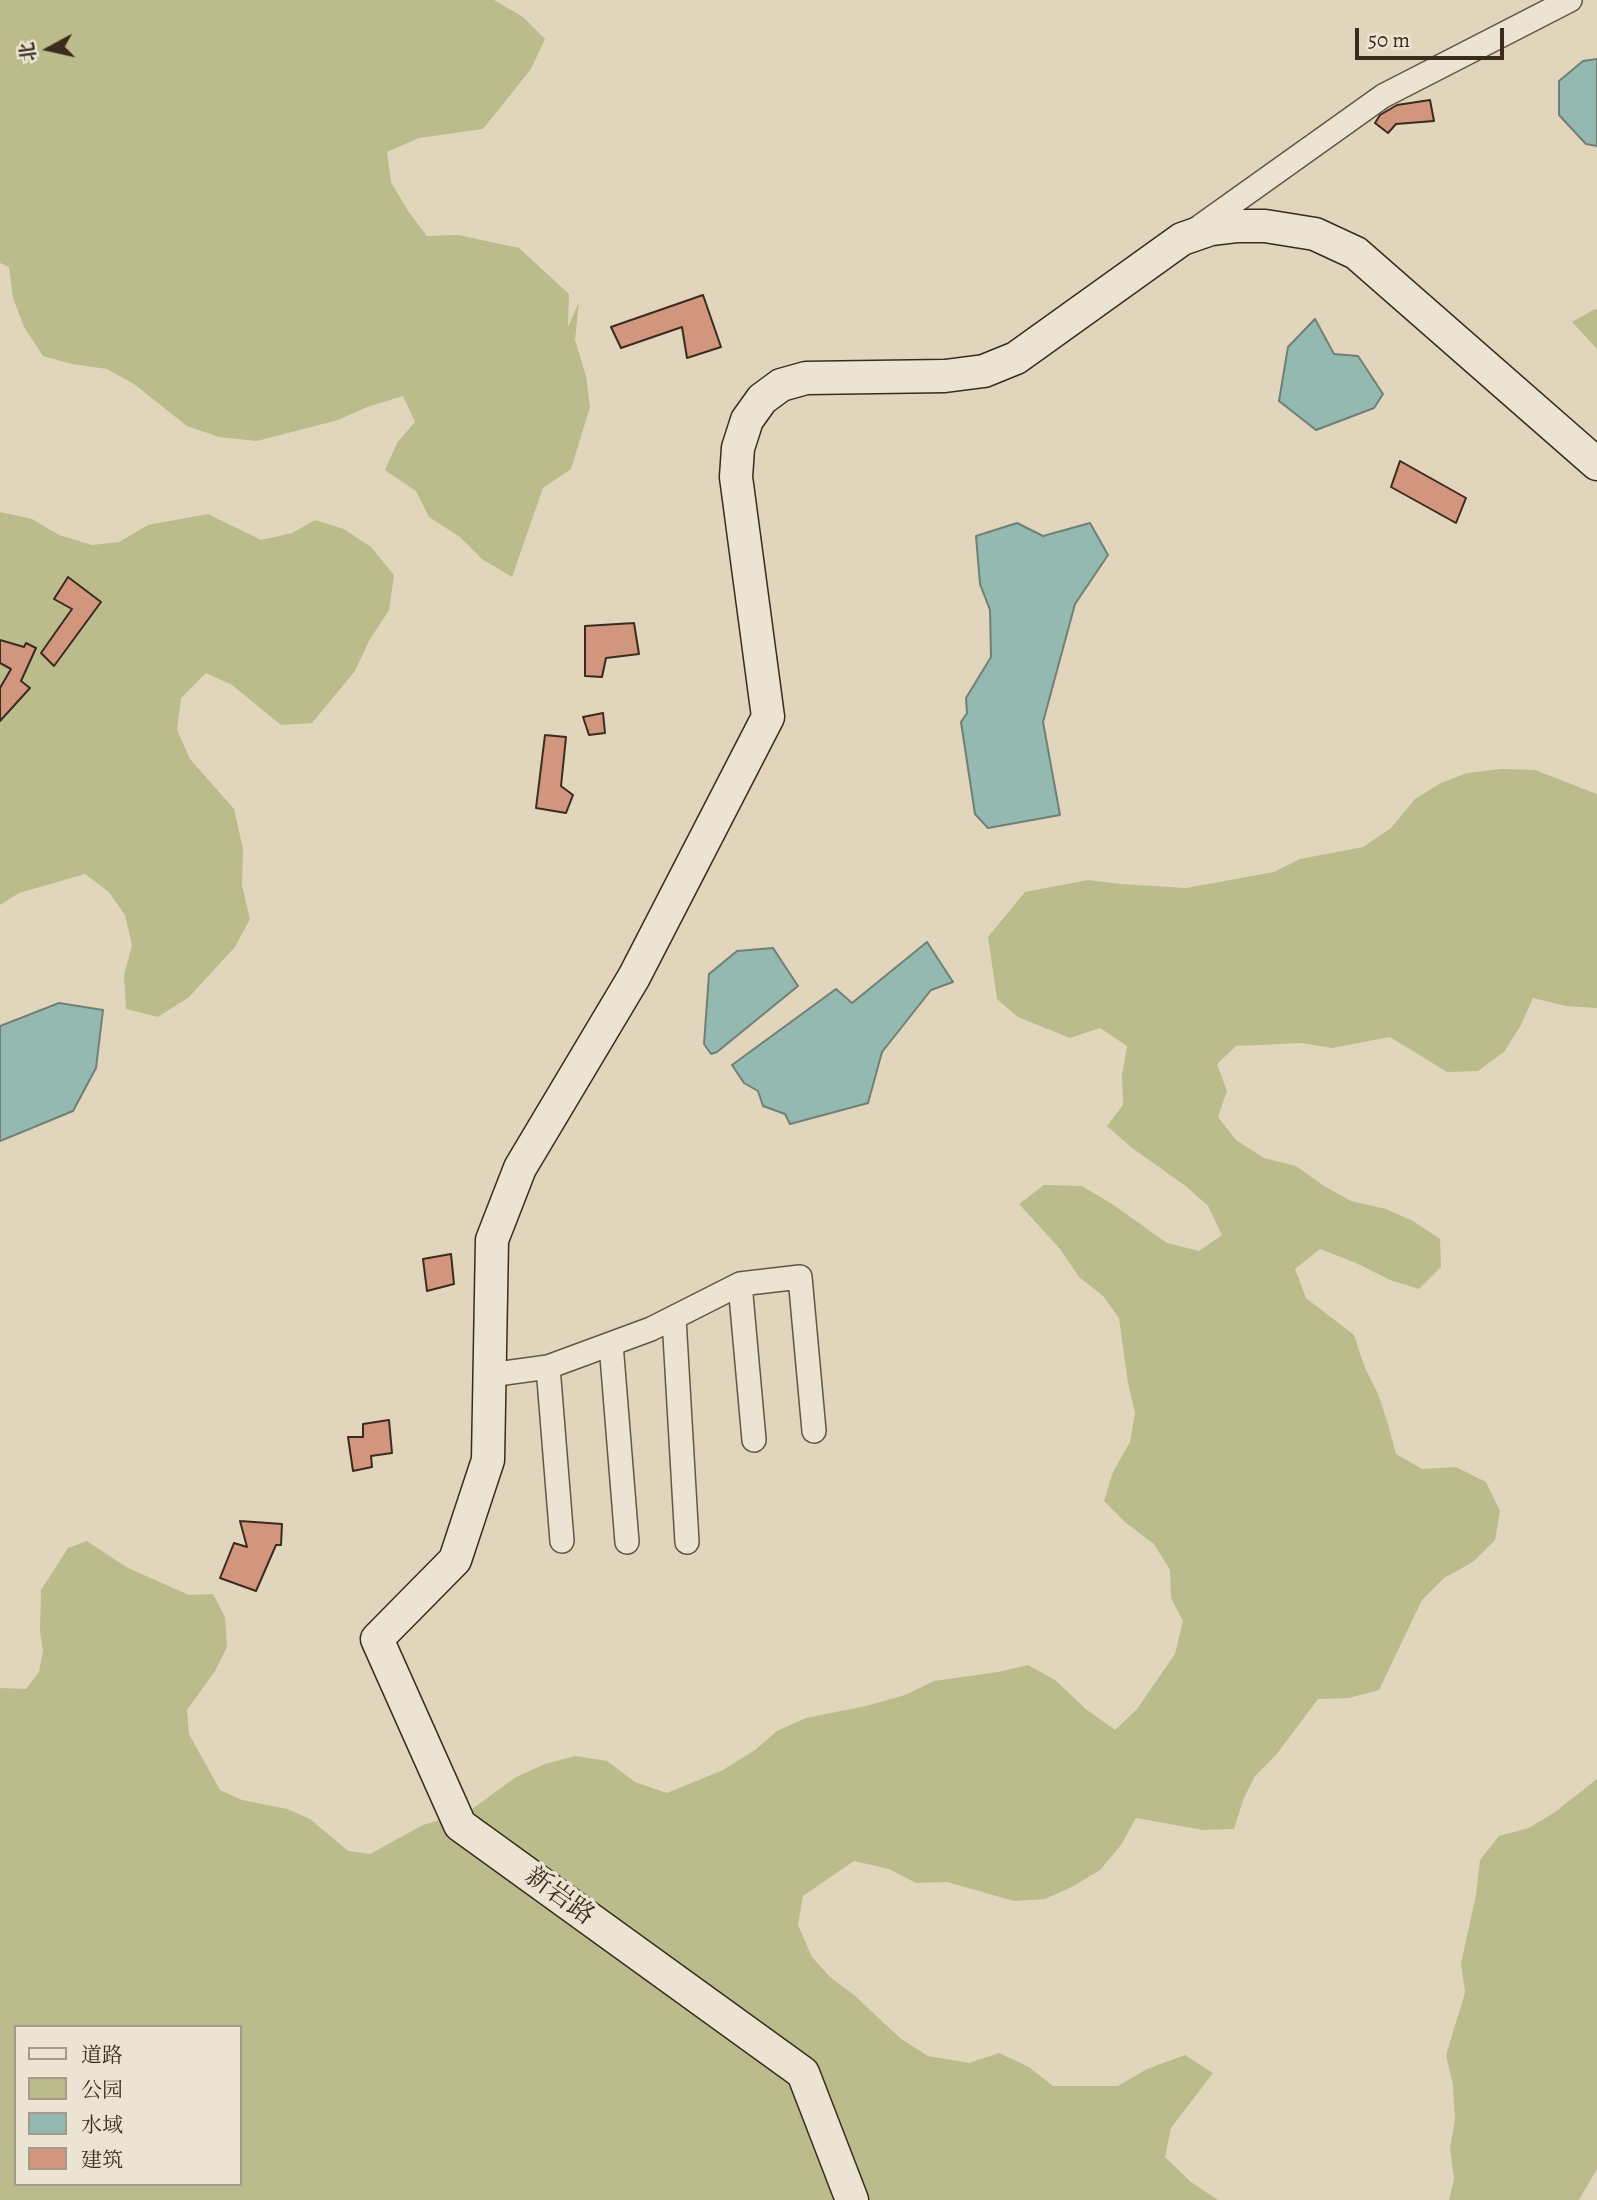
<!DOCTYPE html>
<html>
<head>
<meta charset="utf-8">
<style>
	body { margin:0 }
	#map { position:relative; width:1597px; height:2200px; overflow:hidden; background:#e1d6bb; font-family:Alegreya,"Noto Serif SC",serif }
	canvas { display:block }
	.legend { position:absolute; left:14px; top:2025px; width:228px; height:161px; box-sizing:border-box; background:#ece4d3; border:2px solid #a59a8b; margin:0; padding:9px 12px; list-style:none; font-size:21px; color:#3b2b1f }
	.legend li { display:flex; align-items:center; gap:14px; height:35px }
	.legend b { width:35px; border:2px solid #a59a8b }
	.north { position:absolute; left:14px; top:14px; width:70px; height:70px; -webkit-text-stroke:5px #ece4d3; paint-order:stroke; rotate:262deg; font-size:19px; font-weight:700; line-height:28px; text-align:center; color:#3b2b1f }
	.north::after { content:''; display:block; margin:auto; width:24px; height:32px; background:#3b2b1f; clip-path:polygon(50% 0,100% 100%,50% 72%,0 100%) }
	.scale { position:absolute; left:1355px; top:28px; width:149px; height:32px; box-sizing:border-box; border:4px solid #3b2b1f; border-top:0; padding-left:9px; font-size:21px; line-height:24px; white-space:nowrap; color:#3b2b1f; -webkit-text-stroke:5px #ece4d3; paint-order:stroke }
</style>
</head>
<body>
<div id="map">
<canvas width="1597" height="2200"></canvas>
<ul class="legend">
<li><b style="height:9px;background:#ece4d3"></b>道路</li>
<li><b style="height:19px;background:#babc8b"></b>公园</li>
<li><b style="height:19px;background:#94b9b1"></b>水域</li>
<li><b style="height:19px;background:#d2967f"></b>建筑</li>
</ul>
<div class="north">北</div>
<div class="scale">50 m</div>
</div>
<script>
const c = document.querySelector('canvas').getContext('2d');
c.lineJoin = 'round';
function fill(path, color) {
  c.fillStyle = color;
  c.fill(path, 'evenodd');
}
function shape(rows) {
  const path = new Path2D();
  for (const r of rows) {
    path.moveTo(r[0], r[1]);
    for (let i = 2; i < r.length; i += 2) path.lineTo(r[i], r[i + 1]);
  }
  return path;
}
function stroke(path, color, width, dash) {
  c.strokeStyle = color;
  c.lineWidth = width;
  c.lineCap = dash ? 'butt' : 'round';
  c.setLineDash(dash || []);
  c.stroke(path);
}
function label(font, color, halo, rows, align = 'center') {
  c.font = font + ' Alegreya,"Noto Serif SC",serif';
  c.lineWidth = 7;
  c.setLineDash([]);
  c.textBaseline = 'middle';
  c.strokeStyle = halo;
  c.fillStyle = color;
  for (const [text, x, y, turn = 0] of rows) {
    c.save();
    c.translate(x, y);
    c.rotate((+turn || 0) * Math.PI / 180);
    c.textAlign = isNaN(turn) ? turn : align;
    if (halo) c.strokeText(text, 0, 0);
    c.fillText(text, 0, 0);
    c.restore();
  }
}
fill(shape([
	[0,0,494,0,523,17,545,39,531,69,483,129,419,138,387,152,391,182,408,211,427,236,458,235,519,248,569,294,568,327,579,302,575,340,586,376,590,407,571,469,543,488,512,577,482,559,460,537,429,517,416,491,385,470,397,443,415,422,403,396,367,407,338,420,257,441,219,437,187,426,134,384,107,369,72,364,43,356,24,327,13,298,9,267,0,263],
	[1595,309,1597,310,1597,349,1572,322],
	[0,512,32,519,59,535,92,545,119,542,148,525,208,514,261,540,292,533,315,520,344,529,371,547,394,575,389,610,369,641,355,671,312,723,281,725,232,685,206,673,181,698,177,730,190,759,234,809,243,849,242,886,250,919,235,947,189,997,158,1017,126,1009,124,975,132,945,125,915,109,892,85,874,19,893,0,905],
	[1501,769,1535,770,1597,794,1597,1008,1566,1006,1533,998,1521,1025,1504,1052,1478,1071,1447,1072,1390,1037,1332,1048,1301,1043,1236,1046,1217,1064,1227,1091,1218,1117,1236,1140,1264,1158,1296,1166,1324,1186,1351,1201,1386,1209,1413,1221,1440,1239,1441,1267,1419,1289,1390,1280,1356,1263,1320,1249,1295,1269,1306,1298,1354,1335,1365,1368,1378,1394,1388,1424,1396,1454,1422,1469,1456,1467,1486,1482,1500,1511,1495,1540,1473,1562,1444,1578,1422,1600,1379,1690,1349,1698,1318,1699,1276,1755,1255,1776,1243,1800,1234,1829,1203,1830,1136,1818,1121,1845,1100,1870,1074,1886,1045,1899,1014,1901,947,1882,916,1883,889,1869,854,1861,803,1896,798,1925,812,1957,830,1977,854,1995,900,2038,928,2056,969,2063,999,2053,1029,2067,1053,2086,1118,2086,1147,2069,1185,2055,1213,2073,1171,2128,1165,2157,1191,2182,1218,2200,0,2200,0,1688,26,1689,39,1672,43,1651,40,1632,41,1590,68,1548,87,1541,128,1568,189,1595,213,1594,225,1617,227,1647,215,1671,187,1710,189,1734,220,1790,242,1800,287,1809,310,1819,348,1851,370,1854,423,1825,468,1812,516,1777,545,1764,575,1756,607,1761,635,1782,667,1793,723,1770,755,1750,777,1731,806,1718,866,1706,905,1695,934,1681,998,1672,1028,1665,1055,1680,1087,1710,1115,1730,1137,1709,1175,1654,1183,1621,1171,1598,1170,1570,1154,1544,1126,1523,1104,1501,1113,1472,1130,1442,1135,1413,1128,1383,1119,1318,1103,1296,1079,1277,1060,1249,1019,1204,1044,1185,1082,1186,1112,1204,1167,1243,1199,1251,1222,1235,1208,1206,1187,1187,1132,1148,1107,1126,1123,1105,1122,1075,1127,1046,1100,1028,1070,1038,1018,1017,997,999,988,937,1025,892,1088,880,1120,884,1186,888,1274,872,1300,859,1363,847,1391,828,1415,799,1441,783,1467,773],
	[16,2027,240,2027,240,2184,16,2184],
	[1597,1779,1597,2169,1579,2200,1449,2200,1454,2179,1450,2148,1455,2120,1453,2085,1446,2055,1465,1993,1461,1963,1476,1895,1480,1860,1499,1836,1529,1828,1555,1812]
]), '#babc8b');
const water = shape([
	[1597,59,1597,146,1586,144,1559,115,1559,81,1583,61,1597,59],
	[1315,319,1334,354,1358,356,1383,394,1374,408,1316,430,1279,401,1288,347,1315,319],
	[1017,523,1043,536,1090,523,1108,555,1075,604,1043,722,1060,815,988,828,975,814,961,722,967,713,966,698,991,657,990,610,980,584,976,536,1017,523],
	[927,942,953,982,931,990,882,1052,868,1103,790,1124,785,1114,763,1106,758,1091,744,1083,732,1065,836,989,852,1003,927,942],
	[773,948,798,986,717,1052,711,1054,704,1044,709,974,737,951,773,948],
	[59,1003,103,1010,96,1068,73,1111,0,1141,0,1026,59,1003]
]);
fill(water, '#94b9b1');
stroke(water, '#708077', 2);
const building = shape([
	[1430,100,1434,121,1396,124,1388,133,1375,123,1380,115,1397,105,1430,100],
	[703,295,721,347,687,358,682,327,621,348,611,327,703,295],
	[1400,461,1466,498,1456,523,1391,487,1400,461],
	[68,577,101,602,54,666,41,653,72,609,54,599,68,577],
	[634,623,639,654,606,658,602,677,585,676,585,626,634,623],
	[0,640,24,647,26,643,36,648,21,681,30,688,0,721,0,688,11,669,0,663,0,640],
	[603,713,605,733,589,735,583,717,603,713],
	[545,735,566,737,561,786,573,795,566,813,536,808,545,735],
	[451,1254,454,1284,427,1291,423,1259,451,1254],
	[389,1420,392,1453,371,1456,372,1467,353,1471,348,1437,363,1437,363,1424,389,1420],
	[240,1521,282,1524,281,1545,276,1545,256,1591,220,1578,234,1543,247,1547,240,1521]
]);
fill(building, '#d2967f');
stroke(building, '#3b2b1f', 2);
const street = shape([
	[1195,230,1383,96,1570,0],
	[740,1284,754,1440],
	[674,1318,687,1542],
	[611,1344,627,1542],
	[548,1367,562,1541],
	[490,1375,548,1367,651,1329,740,1284,800,1277,814,1431]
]);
const secondary = shape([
	[852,2200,803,2073,460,1825,377,1639,455,1560,488,1460,492,1240,520,1168,634,977,768,717,736,477,738,448,747,420,762,399,781,385,806,378,945,376,984,371,1016,358,1182,239,1211,229,1236,226,1265,226,1315,234,1356,253,1597,464]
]);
stroke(street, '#645646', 26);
stroke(secondary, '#3b2b1f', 35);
stroke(street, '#ece4d3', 23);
stroke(secondary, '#ece4d3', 32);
label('26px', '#3b2b1f', '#ece4d3', [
	["新岩路",559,1897,36]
]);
</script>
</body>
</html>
